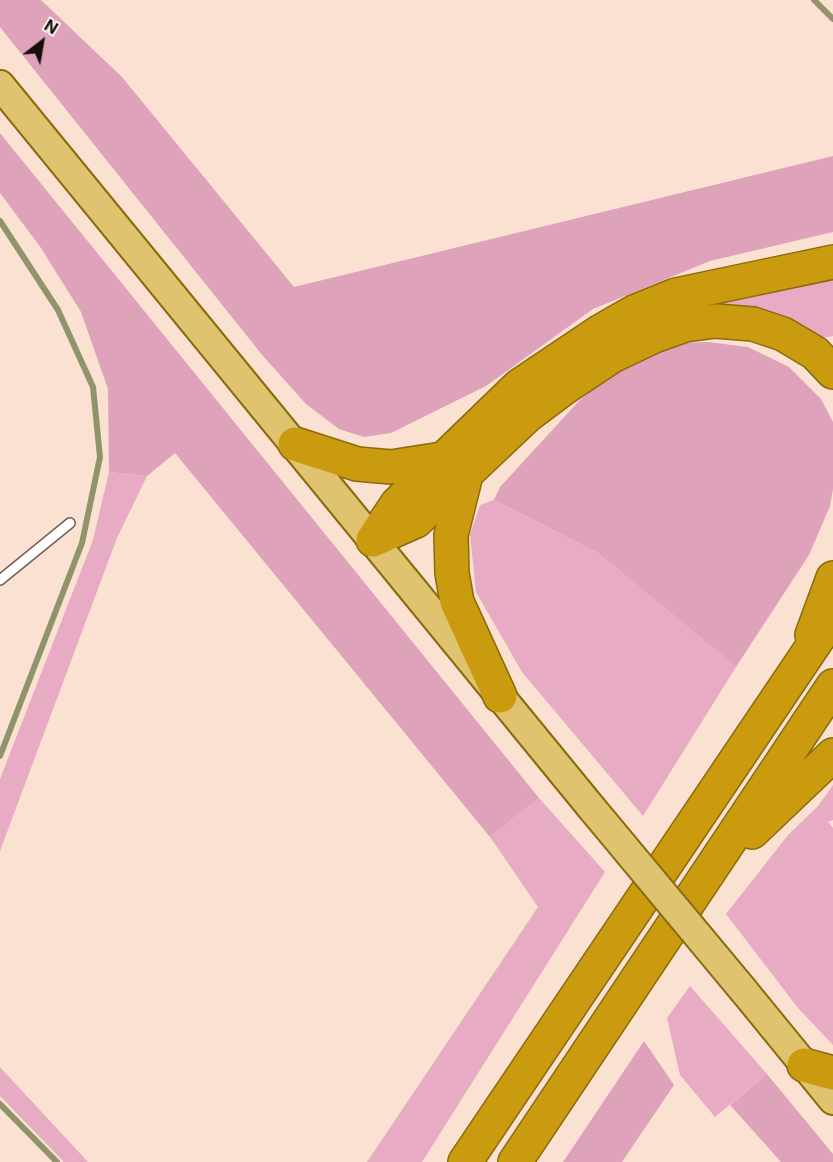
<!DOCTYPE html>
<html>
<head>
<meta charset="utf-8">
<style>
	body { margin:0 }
	#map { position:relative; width:833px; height:1162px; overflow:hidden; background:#fae1d1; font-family:Inter,sans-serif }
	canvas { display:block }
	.north { position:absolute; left:12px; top:12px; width:60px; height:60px; -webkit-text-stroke:4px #fcf2eb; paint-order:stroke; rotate:31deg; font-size:16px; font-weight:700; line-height:24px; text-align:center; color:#170e09 }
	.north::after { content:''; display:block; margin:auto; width:21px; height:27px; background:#170e09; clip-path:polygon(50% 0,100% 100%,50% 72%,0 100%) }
</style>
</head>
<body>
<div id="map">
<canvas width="833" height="1162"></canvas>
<div class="north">N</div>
</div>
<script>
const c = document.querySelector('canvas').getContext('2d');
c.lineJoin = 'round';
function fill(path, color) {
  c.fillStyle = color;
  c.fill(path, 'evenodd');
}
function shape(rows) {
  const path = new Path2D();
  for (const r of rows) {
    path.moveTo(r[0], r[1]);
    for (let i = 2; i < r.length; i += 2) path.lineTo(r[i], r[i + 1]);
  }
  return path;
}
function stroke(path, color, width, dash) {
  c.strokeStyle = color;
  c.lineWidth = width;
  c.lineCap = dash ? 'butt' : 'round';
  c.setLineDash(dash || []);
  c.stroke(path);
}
fill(shape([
	[833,271,833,336,818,339,690,305],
	[109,472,147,476,117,538,0,851,0,779,93,540],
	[494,500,598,553,736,667,643,816,522,672,476,592,470,534,480,505],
	[833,785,833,820,828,822,833,828,833,1045,798,1008,726,914,788,835,818,806],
	[539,798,605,872,422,1162,367,1162,538,907,490,837],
	[690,986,767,1074,715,1117,680,1075,667,1018],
	[0,1067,88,1162,64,1162,0,1096]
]), '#e7acc3');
fill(shape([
	[0,0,41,0,122,77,294,287,833,156,833,232,710,261,593,309,486,386,391,433,364,437,339,429,306,404,263,356,0,27],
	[0,133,539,798,490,837,175,453,147,476,109,472,108,389,81,312,41,248,0,193],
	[708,342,748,347,789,367,821,399,833,422,833,489,830,506,809,555,736,667,598,553,494,500,500,487,578,402,623,362,673,343],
	[644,1041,674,1085,622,1162,563,1162],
	[767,1074,833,1154,833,1162,781,1162,730,1105]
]), '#dea2ba');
stroke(shape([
	[814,0,833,19],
	[0,221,58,310,93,387,100,457,82,543,0,756],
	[0,1104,57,1162]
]), '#8f946a', 6);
const lane = shape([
	[0,580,70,523]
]);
const primary = shape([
	[0,85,590,806],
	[744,991,833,1100]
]);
const highway = shape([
	[295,444,357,464,391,467,442,459],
	[466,475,451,535,452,573,457,602,500,696],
	[373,540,397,504,519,386,601,331,634,312,676,295,833,262],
	[373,540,416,521,528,415,564,388,612,356,654,336,685,325,716,321,753,324,783,334,815,353,833,372],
	[812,635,833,578],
	[752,832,833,755],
	[804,1065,833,1073],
	[465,1162,833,616],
	[515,1162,833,686]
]);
stroke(lane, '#735e50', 12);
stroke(primary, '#8b6a0d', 32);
stroke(highway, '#8b6a0d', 36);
stroke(lane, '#fff', 9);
stroke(primary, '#dfc36f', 28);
stroke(highway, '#ca9b0f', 33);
const primaryBridge = shape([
	[590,806,744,991]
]);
stroke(primaryBridge, '#8b6a0d', 32, []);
stroke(primaryBridge, '#dfc36f', 28);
</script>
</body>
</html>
